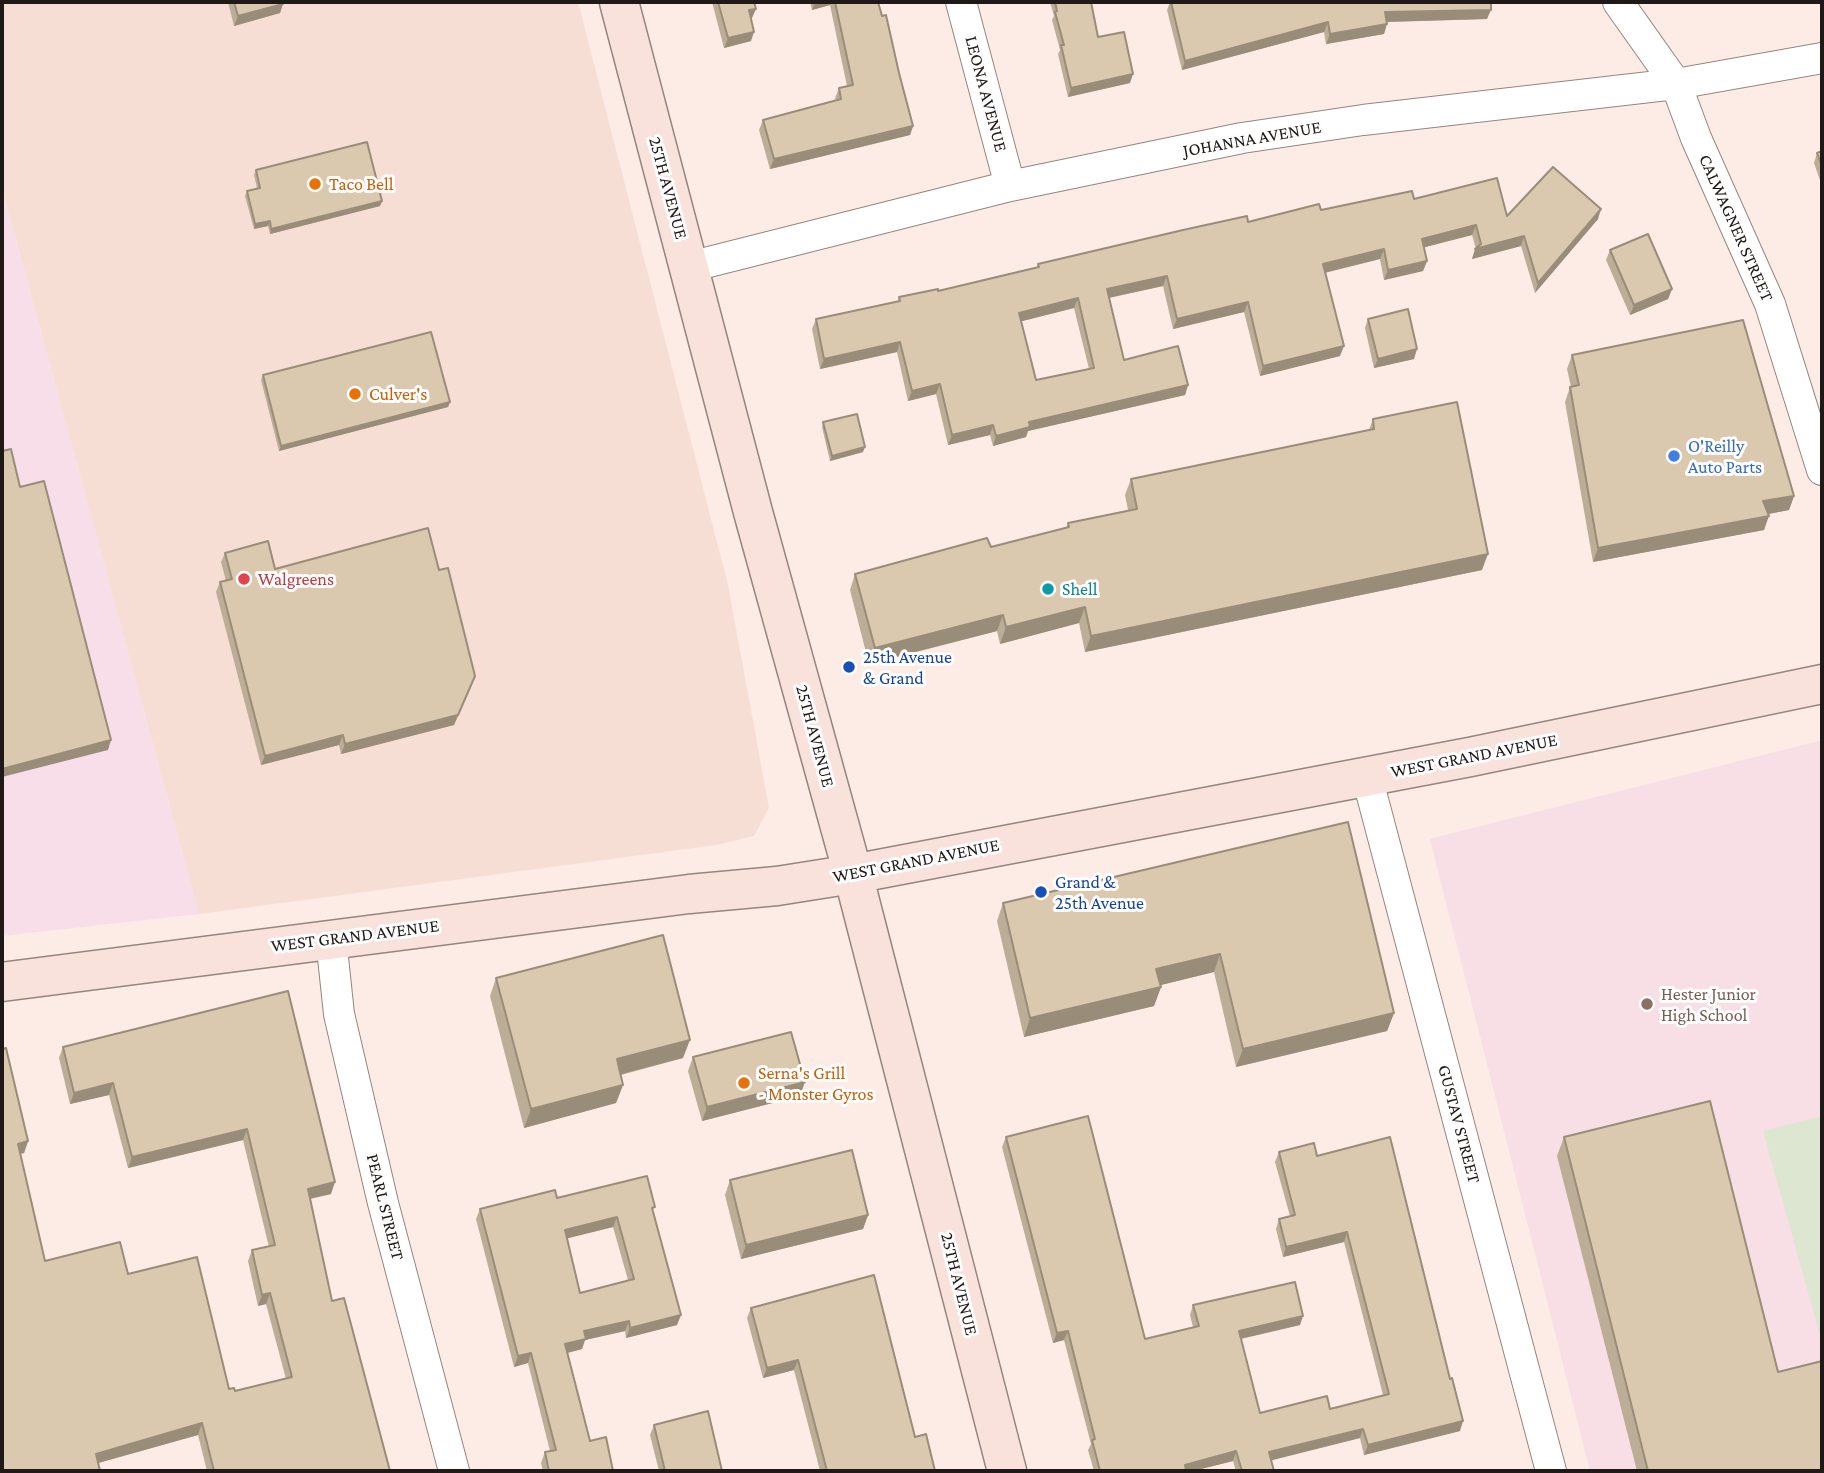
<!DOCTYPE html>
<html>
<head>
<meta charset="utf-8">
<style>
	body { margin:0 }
	#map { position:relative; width:1824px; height:1473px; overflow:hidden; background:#fcece5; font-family:"Crimson Pro",serif }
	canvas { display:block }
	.frame { position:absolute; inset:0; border:4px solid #1f1a17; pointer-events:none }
</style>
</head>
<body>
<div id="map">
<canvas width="1824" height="1473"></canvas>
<div class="frame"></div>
</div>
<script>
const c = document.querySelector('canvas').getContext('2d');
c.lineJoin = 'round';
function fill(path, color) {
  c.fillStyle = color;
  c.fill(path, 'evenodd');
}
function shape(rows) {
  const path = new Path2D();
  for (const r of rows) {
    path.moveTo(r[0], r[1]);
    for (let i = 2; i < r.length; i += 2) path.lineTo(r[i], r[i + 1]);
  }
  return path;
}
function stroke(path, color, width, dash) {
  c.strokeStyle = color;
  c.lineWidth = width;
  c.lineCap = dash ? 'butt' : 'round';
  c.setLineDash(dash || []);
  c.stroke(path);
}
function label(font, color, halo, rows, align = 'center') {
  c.font = font + ' "Crimson Pro",serif';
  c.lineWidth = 6;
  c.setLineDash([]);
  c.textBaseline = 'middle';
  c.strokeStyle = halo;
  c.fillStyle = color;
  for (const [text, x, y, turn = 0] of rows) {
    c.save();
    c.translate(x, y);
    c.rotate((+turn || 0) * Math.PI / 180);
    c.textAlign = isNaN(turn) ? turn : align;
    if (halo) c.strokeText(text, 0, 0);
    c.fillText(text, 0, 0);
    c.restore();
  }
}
fill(shape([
	[2,2,578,2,728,585,769,808,754,836,716,845,199,914,2,188]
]), '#f6ded4');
fill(shape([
	[2,188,199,914,2,936]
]), '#f7dee8');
fill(shape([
	[1822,740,1822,1471,1590,1471,1430,839]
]), '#f8dee5');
fill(shape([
	[1822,1116,1822,1342,1763,1131]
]), '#dde6d0');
const street = shape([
	[961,2,1010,186],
	[1618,2,1676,84,1696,138,1770,304,1822,470],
	[689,267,1010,186,1242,138,1363,120,1676,84,1822,58],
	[1367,777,1551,1471],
	[331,939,339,1014,383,1203,454,1471]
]);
const secondary = shape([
	[619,2,753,512,853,874,1007,1471],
	[2,982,689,894,777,886,853,874,1470,757,1822,684]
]);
stroke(street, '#94867f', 32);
stroke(secondary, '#94867f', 41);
stroke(street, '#fff', 30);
stroke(secondary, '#fae2dc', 38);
fill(shape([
	[228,2,283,2,280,13,234,26],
	[712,2,754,2,752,18,751,19,751,41,724,48],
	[810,2,878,2,913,126,910,135,770,169,759,130,763,120,836,100,835,98,839,88,847,86,830,5,812,10],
	[1050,2,1091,2,1098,37,1130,83,1068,97,1058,54,1060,50,1052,20,1054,16],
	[1170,2,1491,2,1487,19,1387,22,1384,34,1326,44,1324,32,1182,70,1167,10],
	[1822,151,1822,186,1814,163,1817,153],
	[256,170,382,201,380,206,270,234,268,226,254,229,245,196,247,191,257,188,254,175],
	[1414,199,1507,216,1598,219,1535,293,1521,246,1472,259,1476,249,1472,235,1424,247,1427,261,1423,271,1384,280,1380,259,1325,273,1340,356,1260,376,1244,312,1173,329,1163,286,1109,298,1124,360,1188,385,1185,395,1028,431,1026,437,993,446,990,435,948,445,936,394,908,401,897,352,820,369,812,329,816,319,898,301,899,297,938,291,1037,267,1038,264,1248,222,1321,210],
	[1074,308,1089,369,1036,380,1021,321],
	[1610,250,1672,289,1668,299,1630,315,1606,260],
	[1368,319,1414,359,1374,368,1365,328],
	[1572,355,1794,496,1789,510,1768,514,1764,530,1593,562,1565,402,1570,387,1571,387,1567,369],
	[263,375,450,402,448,407,279,451,261,380],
	[1373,419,1482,570,1085,652,1079,623,1000,644,997,631,869,664,850,590,855,574,991,547,1066,528,1068,523,1128,510,1125,495,1131,479,1369,430],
	[823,422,863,452,830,461,822,427],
	[225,553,275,569,439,570,475,676,454,725,341,754,339,745,261,765,216,592,220,582,226,581,221,562],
	[1348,822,1394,1013,1387,1031,1236,1067,1214,972,1160,985,1161,987,1154,1006,1024,1037,997,921,1003,903],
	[496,978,683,1058,621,1075,623,1085,616,1103,524,1128,490,996],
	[288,991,331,1194,310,1199,332,1301,390,1471,207,1471,198,1435,98,1463,2,1471,2,1049,28,1141,24,1153,20,1154,45,1261,128,1274,229,1389,235,1391,286,1379,266,1304,258,1306,248,1261,252,1250,269,1247,243,1140,128,1168,109,1095,70,1104,59,1058,63,1047],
	[693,1057,800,1096,702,1121,688,1071],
	[1006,1137,1145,1339,1193,1327,1190,1315,1193,1305,1300,1325,1241,1339,1260,1413,1330,1409,1383,1395,1344,1242,1283,1257,1276,1229,1279,1219,1290,1216,1275,1162,1279,1152,1317,1156,1460,1431,1364,1455,1360,1438,1271,1460,1274,1471,1236,1471,1233,1461,1193,1471,1094,1471,1088,1450,1091,1444,1064,1340,1053,1343,1002,1147],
	[1564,1137,1778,1372,1822,1471,1637,1471,1557,1156],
	[730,1180,868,1215,863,1229,741,1259,725,1195],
	[480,1209,653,1211,677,1325,626,1338,625,1331,585,1340,582,1349,568,1353,590,1441,613,1471,543,1471,541,1463,545,1452,550,1451,528,1363,514,1367,476,1219],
	[613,1227,628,1280,580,1293,567,1238],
	[751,1308,915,1437,935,1471,820,1471,794,1370,763,1378,747,1318],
	[654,1425,722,1471,659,1471,650,1435]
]), '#bcad96');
fill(shape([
	[815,2,831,2,830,5,812,10],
	[283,4,280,13,234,26,238,16],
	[756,9,752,18,746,20,749,10],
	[1491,10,1487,19,1381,22,1385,12],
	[1328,22,1324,32,1182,70,1185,61],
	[1387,24,1384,34,1326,44,1330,34],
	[754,32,751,41,724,48,728,38],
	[1133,74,1130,83,1068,97,1071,88],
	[913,126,910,135,770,169,774,159],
	[382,201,380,206,270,234,271,229],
	[1601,209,1598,219,1535,293,1538,283],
	[270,221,268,226,254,229,255,224],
	[1476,225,1472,235,1418,249,1422,239],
	[1524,236,1521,246,1472,259,1475,249],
	[1384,249,1380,259,1319,274,1323,264],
	[1427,261,1423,271,1384,280,1388,270],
	[1167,276,1163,286,1103,299,1107,289],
	[1672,289,1668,299,1630,315,1634,305],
	[1078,298,1074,308,1015,323,1019,313],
	[1248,302,1244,312,1173,329,1177,319],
	[900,342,897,352,820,369,824,359],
	[1344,346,1340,356,1260,376,1263,366],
	[1417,349,1414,359,1374,368,1378,359],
	[940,384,936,394,908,401,912,391],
	[1188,385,1185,395,1028,431,1026,437,993,446,996,436,1029,422],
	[450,402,448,407,279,451,281,446],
	[993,425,990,435,948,445,952,435],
	[865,447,863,452,830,461,832,456],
	[1794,496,1789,510,1758,516,1763,501],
	[1769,516,1764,530,1593,562,1598,548],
	[1488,554,1482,570,1085,652,1091,636],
	[1085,607,1079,623,1000,644,1006,627],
	[1003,615,997,631,869,664,875,648],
	[475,676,454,725,341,754,345,744],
	[343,735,339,745,261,765,265,756],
	[111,740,108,750,2,777,2,769],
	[1220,954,1214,972,1149,988,1156,969],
	[1161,987,1154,1006,1024,1037,1030,1018],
	[1394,1013,1387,1031,1236,1067,1243,1049],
	[690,1040,683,1058,610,1077,617,1059],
	[805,1082,800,1096,702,1121,707,1107],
	[113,1083,109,1095,70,1104,74,1093],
	[623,1085,616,1103,524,1128,531,1109],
	[247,1129,243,1140,128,1168,132,1157],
	[28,1141,24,1153,14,1155,18,1144],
	[335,1182,331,1194,304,1200,308,1189],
	[868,1215,863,1229,741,1259,746,1245],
	[617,1217,613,1227,561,1240,565,1230],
	[1347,1232,1344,1242,1283,1257,1286,1247],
	[270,1293,266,1304,258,1306,262,1295],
	[681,1315,677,1325,626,1338,630,1328],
	[1303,1316,1300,1325,1235,1340,1239,1331],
	[629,1321,625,1331,585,1340,582,1349,562,1354,565,1344,584,1331],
	[1068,1331,1064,1340,1053,1343,1057,1333],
	[531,1353,528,1363,514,1367,518,1356],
	[798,1360,794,1370,763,1378,767,1368],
	[1463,1421,1460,1431,1364,1455,1368,1445],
	[202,1423,198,1435,91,1465,96,1454],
	[1363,1429,1360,1438,1265,1462,1269,1452],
	[1236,1451,1233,1461,1193,1471,1182,1471,1185,1465]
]), '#998d7a');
const building = shape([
	[234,2,283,2,283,4,238,16,234,2],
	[718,2,754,2,756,9,749,10,754,32,728,38,718,2],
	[835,2,878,2,882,16,886,15,899,73,913,126,774,159,763,120,841,99,839,88,853,85,835,2],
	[1055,2,1091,2,1098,37,1124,32,1133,74,1071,88,1061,45,1064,45,1055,12,1057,11,1055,2],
	[1171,2,1491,2,1491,10,1385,12,1387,24,1330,34,1328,22,1185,61,1171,2],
	[367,142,382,201,271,229,270,221,255,224,247,191,260,188,256,170,367,142],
	[1822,151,1822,166,1817,153,1822,151],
	[1553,167,1601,209,1538,283,1524,236,1475,249,1481,244,1476,225,1422,239,1427,261,1388,270,1384,249,1323,264,1344,346,1263,366,1248,302,1177,319,1167,276,1107,289,1124,360,1178,346,1188,385,1029,422,1030,427,996,436,993,425,952,435,940,384,912,391,900,342,824,359,816,319,900,301,899,297,938,289,938,291,1039,267,1038,264,1183,230,1247,216,1248,222,1319,204,1321,210,1412,191,1414,199,1497,178,1507,216,1553,167],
	[1078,298,1094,368,1036,380,1019,313,1078,298],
	[1648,234,1672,289,1634,305,1610,250,1648,234],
	[1408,309,1417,349,1378,359,1368,319,1408,309],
	[1743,320,1794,496,1763,501,1769,516,1598,548,1570,387,1579,385,1572,355,1743,320],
	[431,332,450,402,281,446,263,375,431,332],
	[1457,402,1488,554,1091,636,1085,607,1006,627,1003,615,875,648,855,574,987,538,991,547,1069,527,1068,523,1137,509,1131,479,1374,429,1373,419,1457,402],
	[857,414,865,447,832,456,823,422,857,414],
	[11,449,20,487,44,481,111,740,2,769,2,451,11,449],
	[428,528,439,570,448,568,475,676,458,715,345,744,343,735,265,756,220,582,232,579,225,553,268,541,275,569,428,528],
	[1348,822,1394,1013,1243,1049,1220,954,1156,969,1161,987,1030,1018,1003,903,1348,822],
	[663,935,690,1040,617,1059,623,1085,531,1109,496,978,663,935],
	[288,991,335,1182,308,1189,332,1301,344,1298,390,1471,214,1471,202,1423,96,1454,100,1471,2,1471,2,1049,6,1048,28,1141,18,1144,45,1261,120,1242,128,1274,197,1257,229,1389,234,1388,235,1391,292,1377,270,1293,262,1295,252,1250,275,1245,247,1129,132,1157,113,1083,74,1093,63,1047,288,991],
	[791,1032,805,1082,707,1107,693,1057,791,1032],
	[1710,1101,1778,1372,1822,1361,1822,1471,1648,1471,1564,1137,1710,1101],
	[1088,1116,1145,1339,1199,1326,1193,1305,1295,1282,1303,1316,1239,1331,1260,1413,1327,1396,1330,1409,1389,1394,1347,1232,1286,1247,1279,1219,1295,1215,1279,1152,1314,1143,1317,1156,1390,1137,1450,1379,1452,1378,1463,1421,1368,1445,1363,1429,1269,1452,1274,1471,1242,1471,1236,1451,1185,1465,1186,1471,1100,1471,1092,1440,1095,1439,1068,1331,1057,1333,1006,1137,1088,1116],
	[852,1150,868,1215,746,1245,730,1180,852,1150],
	[647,1176,655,1207,652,1208,681,1315,630,1328,629,1321,584,1331,586,1339,565,1344,590,1441,606,1437,613,1471,549,1471,545,1452,556,1450,531,1353,518,1356,480,1209,555,1190,557,1198,647,1176],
	[617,1217,634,1279,580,1293,565,1230,617,1217],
	[874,1275,915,1437,926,1434,935,1471,827,1471,798,1360,767,1368,751,1308,874,1275],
	[708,1411,722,1471,665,1471,654,1425,708,1411]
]);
fill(building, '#dbc9af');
stroke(building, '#998d7a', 2);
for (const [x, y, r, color] of [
	[315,184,7,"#e8710a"],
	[355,394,7,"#e8710a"],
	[1674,456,7,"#3f7fe0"],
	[244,579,7,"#e0444e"],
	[1048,589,7,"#0f9aa8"],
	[849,667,7,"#1a4fb4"],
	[1041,892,7,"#1a4fb4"],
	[1647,1004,7,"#8d6e63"],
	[744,1083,7,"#e8710a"]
]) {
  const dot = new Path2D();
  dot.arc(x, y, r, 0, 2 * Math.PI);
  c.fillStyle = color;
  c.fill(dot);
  stroke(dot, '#fdfdfd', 2.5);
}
label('18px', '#1f1a17', '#fdfdfd', [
	["LEONA AVENUE",986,94,75],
	["JOHANNA AVENUE",1252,139,-10],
	["25TH AVENUE",668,188,75],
	["CALWAGNER STREET",1736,228,66],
	["25TH AVENUE",815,736,75],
	["WEST GRAND AVENUE",1474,756,-11],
	["WEST GRAND AVENUE",916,861,-11],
	["WEST GRAND AVENUE",355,936,-7],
	["GUSTAV STREET",1459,1124,75],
	["PEARL STREET",385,1207,76],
	["25TH AVENUE",959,1284,76]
]);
label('18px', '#c56008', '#fdfdfd', [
	["Taco Bell",329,184],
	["Culver's",369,394],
	["Serna's Grill",758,1073],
	["- Monster Gyros",758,1094]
], 'left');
label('18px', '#366cbe', '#fdfdfd', [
	["O'Reilly",1688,446],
	["Auto Parts",1688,467]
], 'left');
label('18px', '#be3a42', '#fdfdfd', [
	["Walgreens",258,579]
], 'left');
label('18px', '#0d838f', '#fdfdfd', [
	["Shell",1062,589]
], 'left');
label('18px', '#164399', '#fdfdfd', [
	["25th Avenue",863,657],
	["& Grand",863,678],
	["Grand &",1055,882],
	["25th Avenue",1055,903]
], 'left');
label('18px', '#785e54', '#fdfdfd', [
	["Hester Junior",1661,994],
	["High School",1661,1015]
], 'left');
</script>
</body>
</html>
